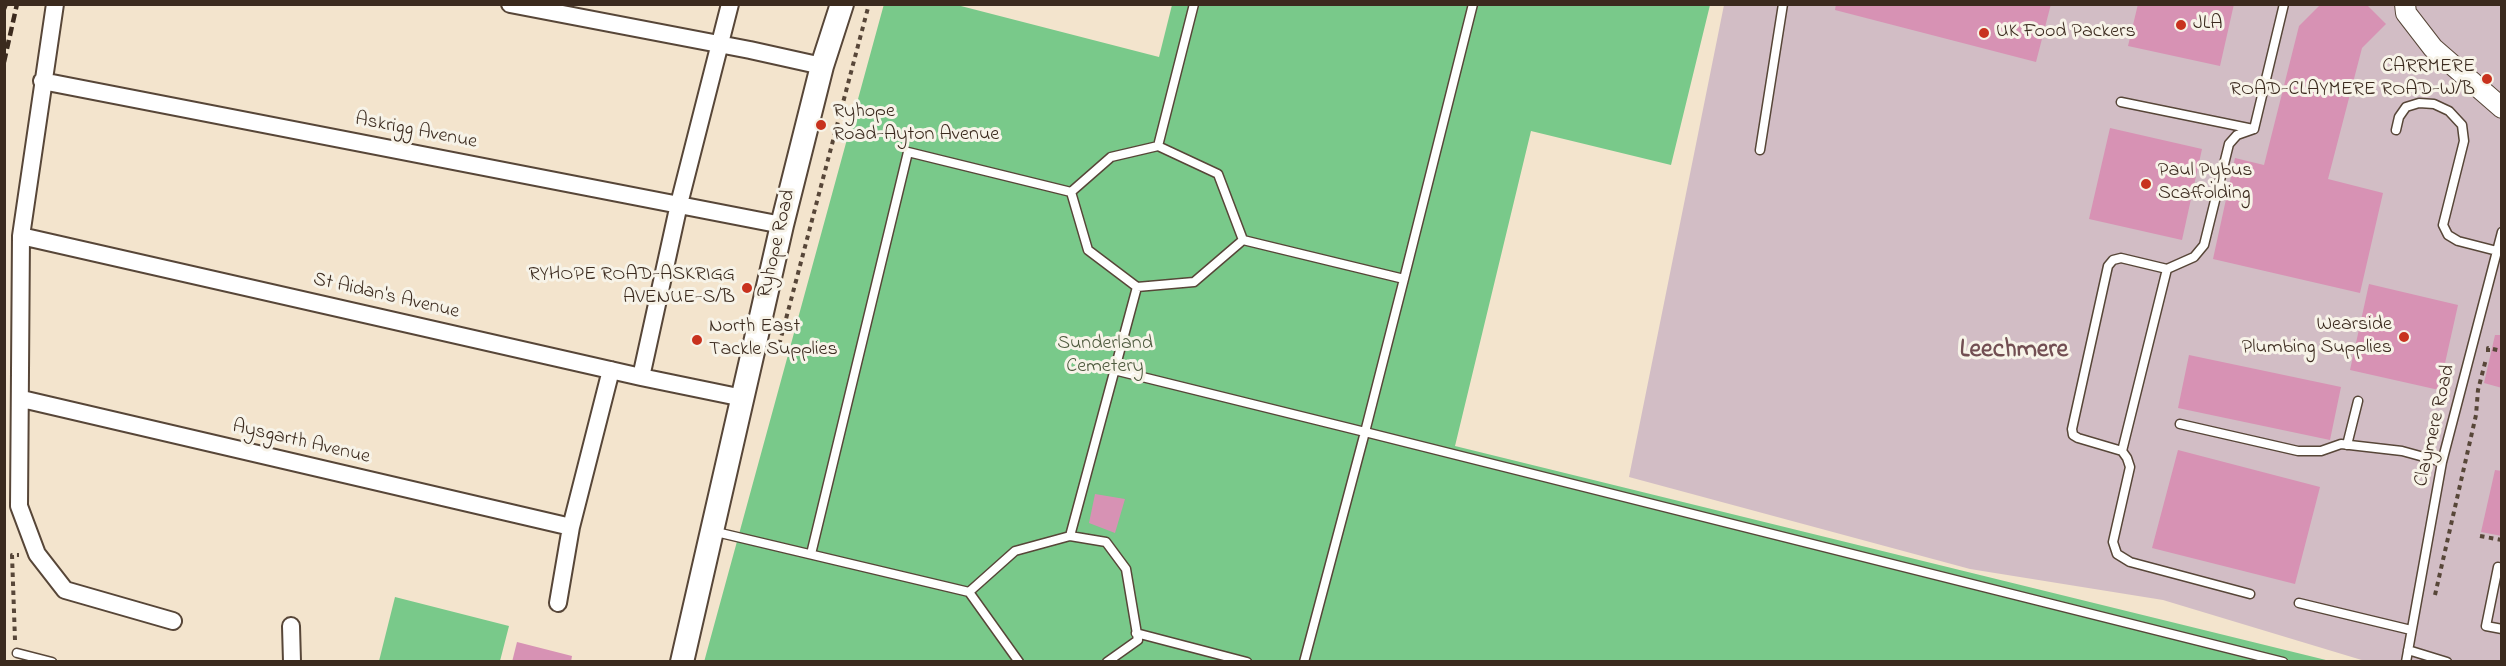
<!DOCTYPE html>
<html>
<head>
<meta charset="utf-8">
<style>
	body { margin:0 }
	#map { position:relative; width:2506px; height:666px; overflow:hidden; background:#f3e4cd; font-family:"Indie Flower",sans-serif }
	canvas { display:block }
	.frame { position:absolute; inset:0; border:6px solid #3b2a1e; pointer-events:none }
</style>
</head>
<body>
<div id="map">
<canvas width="2506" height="666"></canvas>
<div class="frame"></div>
</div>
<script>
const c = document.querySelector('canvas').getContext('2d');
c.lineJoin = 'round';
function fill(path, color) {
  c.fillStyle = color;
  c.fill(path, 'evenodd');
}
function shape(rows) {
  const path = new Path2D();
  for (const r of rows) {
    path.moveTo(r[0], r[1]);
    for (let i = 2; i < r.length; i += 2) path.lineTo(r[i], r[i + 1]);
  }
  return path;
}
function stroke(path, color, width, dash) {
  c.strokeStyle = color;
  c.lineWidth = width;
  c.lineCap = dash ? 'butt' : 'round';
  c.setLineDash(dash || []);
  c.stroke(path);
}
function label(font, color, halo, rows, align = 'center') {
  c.font = font + ' "Indie Flower",sans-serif';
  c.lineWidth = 6;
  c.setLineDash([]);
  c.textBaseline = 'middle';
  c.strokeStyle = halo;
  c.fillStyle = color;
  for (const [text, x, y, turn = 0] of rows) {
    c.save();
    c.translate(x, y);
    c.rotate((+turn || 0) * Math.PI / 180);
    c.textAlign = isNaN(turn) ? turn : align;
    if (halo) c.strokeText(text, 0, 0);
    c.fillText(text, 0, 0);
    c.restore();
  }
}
fill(shape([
	[1724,5,2501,5,2501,661,2365,661,2163,600,1970,569,1629,477]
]), '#d2bdc5');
fill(shape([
	[884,4,957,5,1159,57,1172,5,1710,5,1671,165,1531,131,1455,446,2330,661,704,662],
	[395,597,509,626,500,661,379,661]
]), '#79c98a');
fill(shape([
	[1836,4,2051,4,2036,62,1835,10],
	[2138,4,2234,4,2220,66,2128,46],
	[2321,4,2366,4,2386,24,2362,48,2328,179,2383,193,2360,293,2213,259,2235,158,2264,165,2299,26],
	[2110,128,2202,149,2182,240,2089,219],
	[2369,284,2458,305,2439,390,2350,370],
	[2495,335,2502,335,2502,388,2484,383],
	[2189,355,2341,387,2330,440,2178,408],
	[2178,450,2320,487,2295,584,2152,548],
	[2495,470,2502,471,2502,536,2481,532],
	[1095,494,1125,499,1115,533,1089,523],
	[517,642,572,656,571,662,512,662]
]), '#d792b4');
const service = shape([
	[2121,102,2253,129],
	[2254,129,2284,4],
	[2396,130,2399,117,2406,107,2419,103,2434,104,2449,111,2462,125,2464,141,2443,225,2448,235,2458,241,2497,251],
	[1158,146,1194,4],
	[1760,150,1783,4],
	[1404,279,1473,4],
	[1114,370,1365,432,1404,279,1243,240,1194,282,1137,287,1088,250,1071,192,1111,157,1158,146,1218,174,1243,240],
	[2180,424,2298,451,2321,451,2341,444,2402,451,2442,462],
	[2347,445,2358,401],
	[2122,451,2167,269],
	[712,531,969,592,1019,662],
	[1070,536,1137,287],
	[811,554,908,152,1071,192],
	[2502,568,2498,567,2486,626,2502,629],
	[969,592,1015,551,1070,536,1106,542,1126,569,1138,640,1107,662],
	[2250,594,2130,562,2117,554,2113,542,2130,467,2127,458,2122,451,2078,438,2073,435,2072,429,2108,266,2113,260,2121,258,2167,269,2194,257,2204,245,2229,144,2237,135,2254,129],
	[2299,603,2411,630],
	[1136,633,1247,662],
	[2408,650,2447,662],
	[17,653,52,662],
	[1304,662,1365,432,2283,662],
	[2406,662,2442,462,2502,232]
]);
const minor = shape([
	[55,4,21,236,19,506,37,554,65,590,173,621],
	[510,4,750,50,822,66],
	[42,81,782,225],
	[21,236,641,377,743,398],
	[641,377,679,204,730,4],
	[22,399,571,527],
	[558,603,571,527,611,370],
	[291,626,292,662]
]);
const tertiary = shape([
	[2405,4,2406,13,2433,48,2502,108]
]);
const secondary = shape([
	[682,662,782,225,822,66,842,4]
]);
stroke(service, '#574638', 11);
stroke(minor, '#574638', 20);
stroke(tertiary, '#574638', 22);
stroke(secondary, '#574638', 26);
stroke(shape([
	[2488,352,2488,348,2502,351],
	[777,353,869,4],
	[2480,536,2502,540],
	[2435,595,2476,415,2478,390,2486,359],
	[15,640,12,555,19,555]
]), '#574638', 4, [4.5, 4.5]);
stroke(service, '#fff', 8);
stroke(minor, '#fff', 16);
stroke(tertiary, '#fff', 20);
stroke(secondary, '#fff', 22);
stroke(shape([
	[4,9,6,4],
	[4,62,17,4]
]), '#3b2a1e', 4.5, [9, 4.5]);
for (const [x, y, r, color] of [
	[2181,25,6,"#c8321e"],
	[1984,33,6,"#c8321e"],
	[2487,79,6,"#c8321e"],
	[821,125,6,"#c8321e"],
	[2146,184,6,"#c8321e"],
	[747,288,6,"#c8321e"],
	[2404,337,6,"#c8321e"],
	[697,340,6,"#c8321e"]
]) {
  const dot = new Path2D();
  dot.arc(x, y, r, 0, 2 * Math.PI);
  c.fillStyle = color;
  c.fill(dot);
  stroke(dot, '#f7f3e8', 2);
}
label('20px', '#3b2a1e', '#f7f3e8', [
	["JLA",2193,25],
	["UK Food Packers",1996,33],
	["CARRMERE",2475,68,"right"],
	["ROAD-CLAYMERE ROAD-W/B",2475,91,"right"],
	["Ryhope",833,113],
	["Road-Ayton Avenue",833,136],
	["Paul Pybus",2158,172],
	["Scaffolding",2158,195],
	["RYHOPE ROAD-ASKRIGG",735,276,"right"],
	["AVENUE-S/B",735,299,"right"],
	["Wearside",2392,326,"right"],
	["Plumbing Supplies",2392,349,"right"],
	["North East",709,328],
	["Tackle Supplies",709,351]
], 'left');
label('20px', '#3b2a1e', '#f7f3e8', [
	["Askrigg Avenue",416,132,11],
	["Ryhope Road",778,244,-77],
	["St Aidan's Avenue",386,297,13],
	["Claymere Road",2436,426,-77],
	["Aysgarth Avenue",301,443,13]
]);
label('20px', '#4e5a3e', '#f7f3e8', [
	["Sunderland",1105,345],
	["Cemetery",1105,368]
]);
label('bold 26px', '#724e52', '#f7f3e8', [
	["Leechmere",2014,352]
]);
</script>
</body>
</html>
